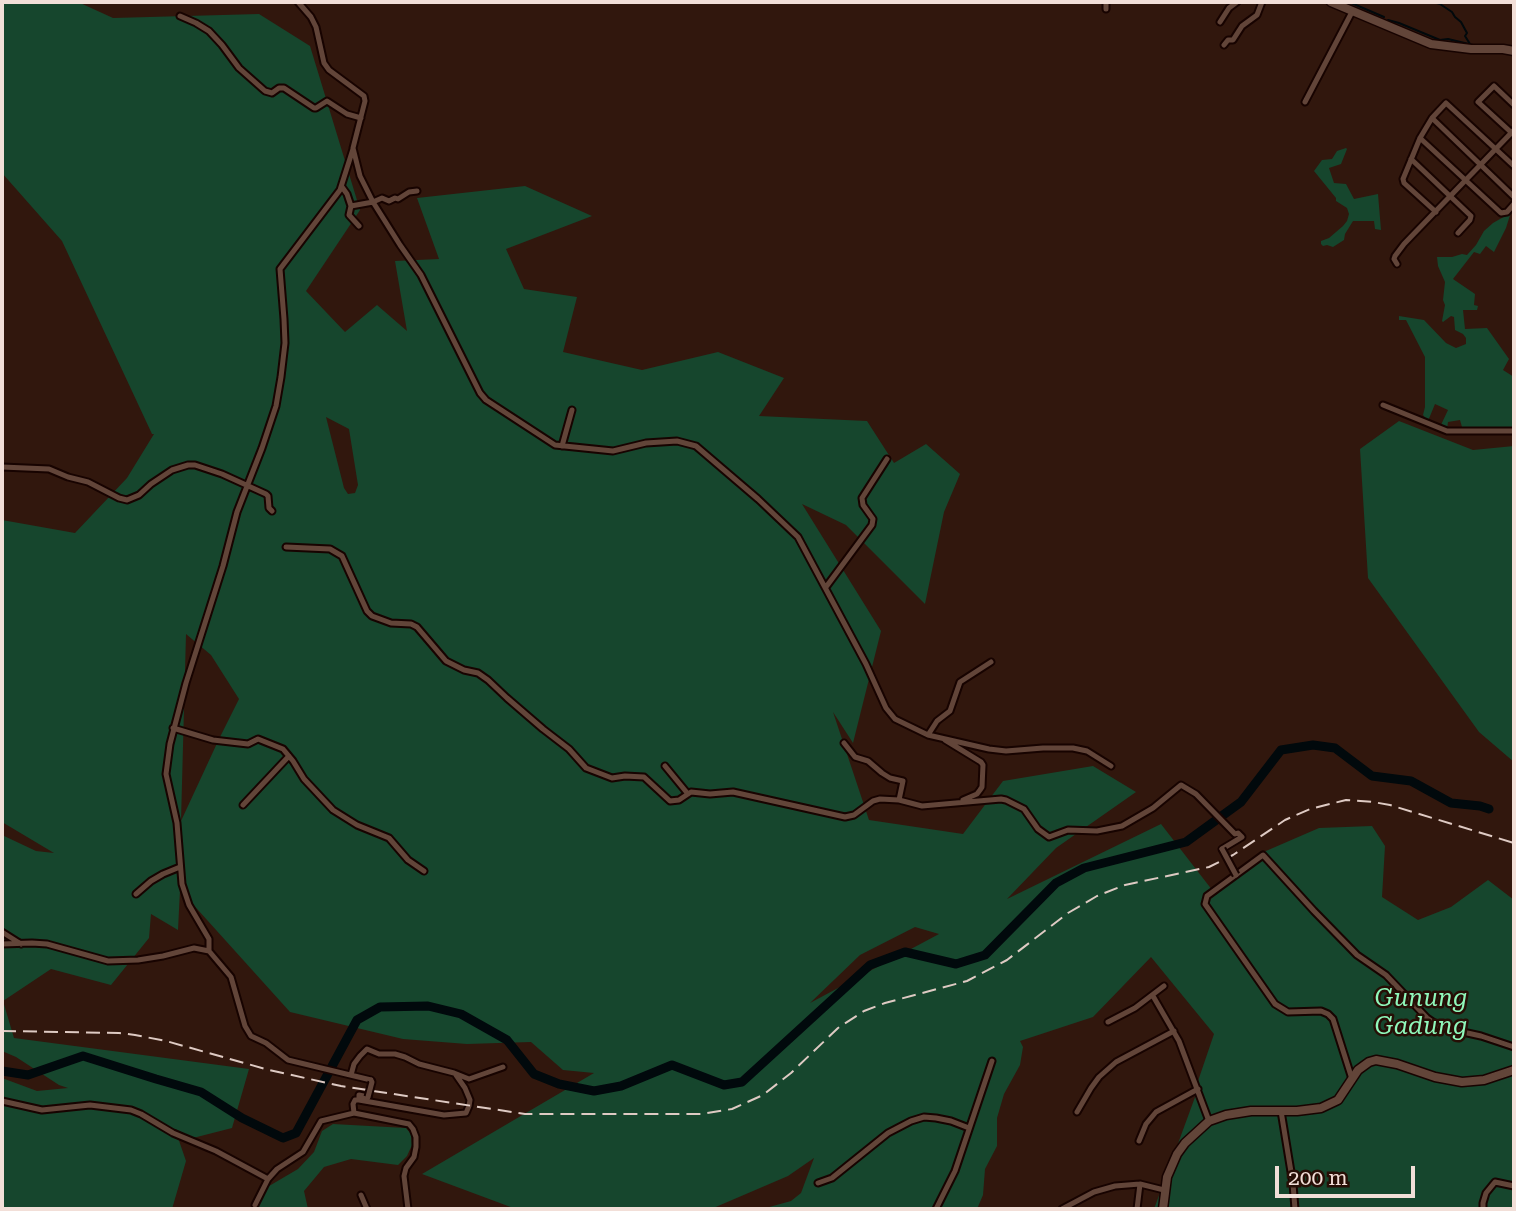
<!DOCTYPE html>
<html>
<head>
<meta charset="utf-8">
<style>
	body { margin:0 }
	#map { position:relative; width:1516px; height:1211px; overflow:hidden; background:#31170d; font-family:"Roboto Serif",serif }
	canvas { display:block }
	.frame { position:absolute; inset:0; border:4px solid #f2dfd8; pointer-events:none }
	.scale { position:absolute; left:1275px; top:1166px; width:140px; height:32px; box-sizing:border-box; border:4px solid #f2dfd8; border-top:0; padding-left:9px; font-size:21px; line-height:24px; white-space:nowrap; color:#f2dfd8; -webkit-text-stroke:5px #260e05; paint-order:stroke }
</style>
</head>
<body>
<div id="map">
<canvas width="1516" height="1211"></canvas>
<div class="frame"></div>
<div class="scale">200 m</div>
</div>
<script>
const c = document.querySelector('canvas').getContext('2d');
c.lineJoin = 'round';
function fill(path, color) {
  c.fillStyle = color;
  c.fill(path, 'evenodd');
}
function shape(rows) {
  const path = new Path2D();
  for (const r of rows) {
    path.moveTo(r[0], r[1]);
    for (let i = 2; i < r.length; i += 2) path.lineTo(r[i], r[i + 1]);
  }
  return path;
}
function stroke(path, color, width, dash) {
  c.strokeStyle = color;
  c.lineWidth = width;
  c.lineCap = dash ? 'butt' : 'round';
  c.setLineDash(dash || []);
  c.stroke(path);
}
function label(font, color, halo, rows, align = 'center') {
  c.font = font + ' "Roboto Serif",serif';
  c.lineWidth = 5;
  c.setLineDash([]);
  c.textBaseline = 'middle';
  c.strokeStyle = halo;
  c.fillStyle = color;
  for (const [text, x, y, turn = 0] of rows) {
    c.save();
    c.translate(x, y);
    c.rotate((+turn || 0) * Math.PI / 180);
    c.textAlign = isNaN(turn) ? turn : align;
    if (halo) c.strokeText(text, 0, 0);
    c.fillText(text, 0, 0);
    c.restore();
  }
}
fill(shape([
	[2,2,78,2,113,18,259,14,310,46,360,210,306,291,345,332,377,305,407,331,395,261,439,259,417,198,525,186,592,216,506,249,524,289,577,297,563,352,642,370,718,352,784,378,759,416,867,421,894,463,926,444,960,474,944,512,925,604,846,525,802,504,881,631,853,743,833,712,869,820,963,834,1003,781,1093,766,1136,792,1056,848,1007,899,1161,824,1216,895,1219,890,1259,854,1319,828,1372,826,1385,846,1382,897,1418,920,1451,907,1488,880,1514,900,1514,1209,1154,1209,1198,1089,1198,1081,1214,1034,1151,957,1093,1017,1020,1041,1023,1047,1020,1065,1004,1094,997,1118,997,1146,985,1169,983,1195,977,1209,762,1209,791,1201,801,1193,814,1158,788,1176,711,1209,516,1209,422,1174,594,1073,563,1070,531,1042,467,1044,403,1039,290,1012,180,890,178,930,151,914,149,938,111,985,51,969,3,1001,14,1038,249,1069,232,1128,193,1138,175,1129,186,1161,172,1209,2,1209,2,1078,37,1091,68,1088,59,1085,16,1057,2,1051,2,835,36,851,54,853,2,822,2,520,75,533,127,478,154,434,152,434,62,241,2,173],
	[326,417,349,429,358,485,355,493,348,494,344,488],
	[186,634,211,655,239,699,219,739,181,821],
	[915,927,939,934,810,1003,860,955],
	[1346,148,1347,149,1341,164,1329,168,1334,183,1346,184,1354,199,1378,194,1381,230,1375,229,1374,221,1353,221,1345,234,1344,240,1333,247,1327,245,1323,246,1321,244,1321,241,1329,238,1343,226,1347,221,1349,214,1347,208,1336,201,1336,198,1314,171,1322,160,1332,159,1337,151],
	[1514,207,1514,213,1511,212,1506,228,1494,252,1486,246,1480,254,1474,252,1453,279,1475,294,1474,305,1478,306,1477,310,1463,310,1465,329,1487,328,1509,359,1503,370,1514,377,1514,431,1462,427,1460,420,1448,422,1447,429,1440,427,1448,410,1435,404,1428,421,1423,415,1425,407,1425,357,1406,320,1399,320,1399,316,1424,320,1446,343,1456,348,1466,344,1466,338,1463,334,1455,330,1454,317,1451,316,1443,322,1442,321,1445,305,1443,300,1445,282,1438,266,1437,257,1452,257,1462,254,1467,255,1476,245,1484,231,1493,223,1507,215],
	[1399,421,1473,450,1514,446,1514,762,1479,732,1368,578,1360,449],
	[333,1124,406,1128,411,1134,412,1145,407,1156,398,1165,351,1159,324,1167,304,1191,308,1209,257,1209,264,1189,298,1169,314,1152,322,1131]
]), '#16462d');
stroke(shape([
	[1349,2,1384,17],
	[1433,2,1440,4,1452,12,1455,17,1461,22,1467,33,1465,36,1470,44],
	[1388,20,1399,23,1440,40,1448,39,1473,45]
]), '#01090c', 2);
stroke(shape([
	[2,1071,28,1075,83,1056,156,1079,201,1092,242,1118,283,1138,296,1133,357,1020,380,1007,428,1006,461,1014,507,1040,534,1074,559,1084,594,1091,621,1086,672,1065,724,1085,742,1082,870,965,905,952,956,964,985,955,1056,883,1084,868,1186,842,1241,802,1281,750,1313,745,1335,748,1372,776,1411,781,1451,803,1480,806,1489,809]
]), '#01090c', 9);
const street = shape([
	[298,2,311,17,316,27,324,63,329,70,364,96,365,101,353,148,360,176,373,202,400,245,421,275,480,393,486,400,555,445,613,451,646,443,677,441,696,446,758,499,798,537,866,664,886,708,895,719,928,735,989,749,1006,751,1043,748,1073,748,1087,751,1111,766],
	[1106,2,1106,9],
	[180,16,196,23,209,31,222,45,239,68,265,91,272,93,279,88,284,88,314,108,316,108,327,101,347,114,361,118],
	[1220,22,1229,8,1237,2],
	[1224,45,1228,40,1233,40,1242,26,1257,15,1262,2],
	[1305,102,1352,12],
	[1514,105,1494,86,1478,102,1514,135],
	[1432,118,1514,197],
	[1420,138,1501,213,1507,212,1514,204],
	[1411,159,1471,216,1470,220,1458,233],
	[342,187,347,194,351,206,349,215,359,226],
	[351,206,373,202,382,198,389,201,395,198,398,199,409,192,417,191],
	[1436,212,1404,183,1403,179,1420,138,1432,118,1446,103,1514,166],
	[1397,264,1394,259,1395,256,1404,244,1514,130],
	[1383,405,1447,431,1514,431],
	[562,446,572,410],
	[2,467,49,469,68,477,88,482,119,498,127,500,139,495,151,484,172,470,188,465,195,465,222,474,266,494,268,496,269,508,272,511],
	[286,547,330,549,342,556,367,611,372,616,391,623,411,624,417,627,446,661,464,670,478,673,488,680,507,698,543,729,569,749,586,768,612,778,625,776,644,777,670,801,679,800,691,792,710,794,733,792,845,817,854,815,873,801,880,799,899,800,922,806,1001,799,1006,800,1024,809,1038,829,1049,837,1068,830,1097,831,1122,826,1153,808,1181,785,1196,794,1235,834,1238,833,1242,837,1222,849],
	[826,587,872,525,873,519,863,505,862,498,887,459],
	[173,728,213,740,248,744,258,739,283,749,293,761,304,779,333,810,357,825,389,838,408,860,424,871],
	[928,735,937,721,950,711,960,682,991,662],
	[945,740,981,762,983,765,982,787,980,790,977,794,963,800],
	[844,743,855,757,868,761,882,773,890,778,903,781,899,800],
	[665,766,688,794],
	[243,805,289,756],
	[136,894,151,881,163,874,180,867],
	[2,932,21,944],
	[2,944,32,943,47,944,108,961,138,960,163,956,194,948,209,951,231,977,245,1026,251,1036,266,1043,288,1060,371,1080],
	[209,951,209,939,189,905,182,884,177,823,166,774,170,744,186,683,223,566,237,512,262,448,276,406,281,377,285,343,284,319,280,269,340,190,353,149],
	[1153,996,1179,1041,1209,1121],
	[1108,1022,1135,1008,1164,986],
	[351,1075,354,1064,360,1056,367,1049,379,1054,395,1054,405,1057,419,1064,454,1073,469,1079,503,1067],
	[1352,1079,1333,1019,1328,1014,1321,1011,1288,1012,1275,1004,1205,904,1207,896,1263,855,1314,911,1357,955,1386,975,1427,1018,1440,1027,1481,1036,1514,1047],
	[359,1100,359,1095,368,1097],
	[2,1101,42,1110,90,1105,131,1110,141,1114,173,1133,216,1151,268,1179,277,1169,303,1152,321,1121,354,1113,409,1124,413,1129,416,1137,416,1147,414,1157,406,1168,404,1176,408,1209],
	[1281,1111,1293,1184,1295,1209],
	[1077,1112,1091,1088,1099,1077,1116,1062,1174,1031],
	[354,1113,353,1104,355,1100,359,1100,444,1115,466,1113,469,1106,470,1100,465,1088,456,1075],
	[1139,1141,1146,1124,1156,1112,1198,1089],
	[818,1183,832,1178,888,1133,911,1121,924,1117,936,1118,951,1121,969,1128],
	[361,1195,367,1209],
	[255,1205,268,1179],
	[936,1209,955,1171,992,1061],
	[1062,1209,1094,1192,1115,1186,1140,1184,1164,1190],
	[1137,1209,1140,1184],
	[1483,1209,1483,1203,1486,1193,1495,1182,1514,1186]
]);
const secondary = shape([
	[1331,2,1431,44,1471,49,1503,49,1514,51],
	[1163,1209,1167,1177,1177,1154,1185,1143,1209,1121,1226,1115,1251,1111,1297,1111,1321,1108,1338,1100,1358,1070,1369,1062,1376,1060,1397,1064,1435,1077,1462,1082,1484,1080,1514,1070]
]);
stroke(street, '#170300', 9);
stroke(secondary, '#170300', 11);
stroke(street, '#624539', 5);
stroke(secondary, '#624539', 8);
stroke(shape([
	[2,1031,119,1033,135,1035,166,1041,269,1070,341,1086,525,1114,701,1114,732,1109,763,1095,791,1073,838,1028,864,1011,885,1003,967,981,1007,960,1068,913,1097,896,1125,885,1209,867,1233,855,1285,820,1310,809,1346,800,1373,802,1390,805,1514,843]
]), '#decac3', 2, [14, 7]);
const streetBridge = shape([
	[1222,849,1236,875],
	[368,1097,372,1082,371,1080]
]);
stroke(streetBridge, '#170300', 9, []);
stroke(streetBridge, '#624539', 5);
label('italic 24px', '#90f8bb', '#260e05', [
	["Gunung",1421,999],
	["Gadung",1421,1027]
]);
</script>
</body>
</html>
